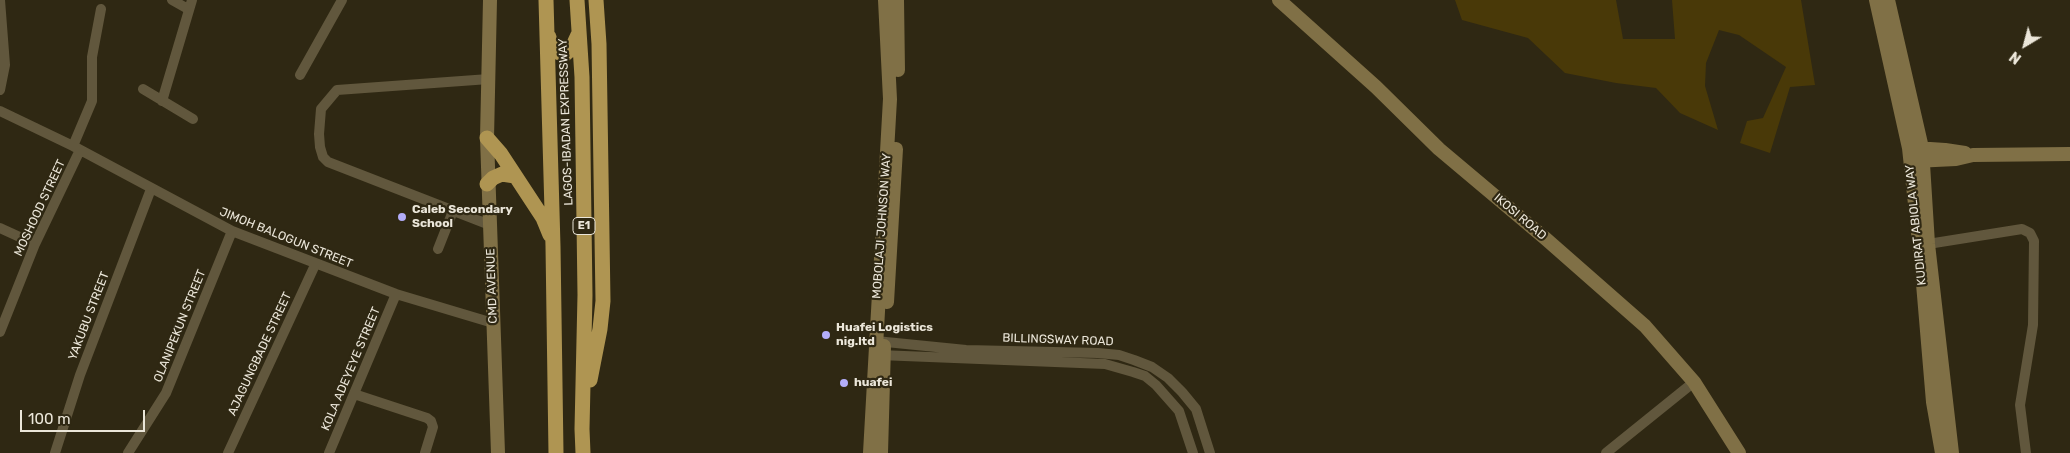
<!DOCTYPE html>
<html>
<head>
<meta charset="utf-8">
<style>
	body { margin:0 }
	#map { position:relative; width:2070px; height:453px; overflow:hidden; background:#2f2813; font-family:Rubik,sans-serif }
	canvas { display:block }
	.north { position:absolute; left:2000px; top:20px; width:50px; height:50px; -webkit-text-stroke:4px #2f2813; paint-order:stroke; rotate:217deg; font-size:14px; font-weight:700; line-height:20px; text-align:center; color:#ebe6d9 }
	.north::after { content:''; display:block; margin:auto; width:18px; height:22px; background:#ebe6d9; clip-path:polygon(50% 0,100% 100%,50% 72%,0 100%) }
	.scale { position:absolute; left:20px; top:410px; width:125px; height:22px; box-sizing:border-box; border:2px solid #ebe6d9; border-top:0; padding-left:6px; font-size:15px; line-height:18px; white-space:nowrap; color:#ebe6d9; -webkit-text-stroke:4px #2f2813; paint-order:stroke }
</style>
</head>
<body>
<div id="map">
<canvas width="2070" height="453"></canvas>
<div class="north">N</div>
<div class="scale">100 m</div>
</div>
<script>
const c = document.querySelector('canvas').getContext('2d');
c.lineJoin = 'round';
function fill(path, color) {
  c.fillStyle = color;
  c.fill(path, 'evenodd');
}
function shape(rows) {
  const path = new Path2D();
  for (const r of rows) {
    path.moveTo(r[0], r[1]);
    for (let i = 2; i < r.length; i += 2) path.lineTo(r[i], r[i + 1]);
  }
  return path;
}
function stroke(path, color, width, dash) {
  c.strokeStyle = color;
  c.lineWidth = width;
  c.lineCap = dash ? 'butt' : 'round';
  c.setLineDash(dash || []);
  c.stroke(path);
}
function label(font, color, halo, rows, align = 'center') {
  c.font = font + ' Rubik,sans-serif';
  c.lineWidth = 4.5;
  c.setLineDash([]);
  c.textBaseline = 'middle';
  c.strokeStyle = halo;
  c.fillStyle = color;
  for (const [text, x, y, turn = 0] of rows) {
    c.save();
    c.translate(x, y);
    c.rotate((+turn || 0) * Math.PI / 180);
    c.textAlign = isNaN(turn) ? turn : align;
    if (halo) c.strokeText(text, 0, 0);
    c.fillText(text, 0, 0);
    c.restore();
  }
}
fill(shape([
	[1455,0,1616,0,1623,39,1675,39,1672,0,1801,0,1815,85,1790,87,1770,153,1740,143,1747,121,1763,118,1786,67,1739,35,1719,30,1706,63,1705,86,1718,130,1680,113,1656,88,1616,83,1565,73,1528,38,1462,20]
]), '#493908');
stroke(shape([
	[172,0,188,9],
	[300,75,342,0],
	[489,79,337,90,321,109,319,134,320,147,323,157,328,162,490,225],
	[143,89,193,119],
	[0,90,5,65,0,0],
	[162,101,192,0],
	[0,111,73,146,232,231,396,294,493,323],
	[73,146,92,101,92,57,101,9],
	[0,228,35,244],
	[1928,244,2022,229,2030,233,2034,241,2033,325,2020,405,2026,453],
	[438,249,453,211],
	[0,332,35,244,80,150],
	[876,341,966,350,1098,353,1119,355,1134,360,1152,367,1168,378,1182,392,1196,409,1210,453],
	[879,355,1105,364,1133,372,1145,376,1156,385,1179,411,1193,453],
	[354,394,427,418,431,421,433,427,425,453],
	[55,453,80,375,151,189],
	[128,453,166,393,232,231],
	[228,453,315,265],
	[329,453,396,294],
	[1606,453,1694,382]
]), '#61573d', 10);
stroke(shape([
	[490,0,487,138,498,453],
	[897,0,898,70],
	[1279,0,1376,87,1439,149,1546,239,1645,326,1694,382,1739,453],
	[1876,0,1909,148,1921,260,1933,402,1942,453],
	[1888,0,1922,148,1928,244,1952,453],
	[1915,148,1945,150,1965,153],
	[1914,161,1956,159,1973,155,2070,154],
	[887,302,896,149],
	[870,453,890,99,885,0],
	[881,453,884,346]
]), '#807046', 14);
stroke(shape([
	[546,0,553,246,556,453],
	[577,0,582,77,585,295,582,429,583,453],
	[549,37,550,45,555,51,564,55,572,48,578,35],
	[487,138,501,154,543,218,550,235],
	[487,184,493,178,502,174,515,176],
	[590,380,600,329,603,301,599,44,596,0]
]), '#af9552', 15);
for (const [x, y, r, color] of [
	[402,217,5,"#b3adf9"],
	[826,335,5,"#b3adf9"],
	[844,383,5,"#b3adf9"]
]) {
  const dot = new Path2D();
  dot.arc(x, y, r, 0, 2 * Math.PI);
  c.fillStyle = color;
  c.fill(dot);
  stroke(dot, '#2f2813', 2);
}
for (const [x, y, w] of [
	[584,226,22]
]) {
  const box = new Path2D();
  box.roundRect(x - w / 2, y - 8.5, w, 17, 4);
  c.fillStyle = '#2f2813';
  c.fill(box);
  stroke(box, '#ebe6d9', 1);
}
label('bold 11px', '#ebe6d9', null, [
	["E1",584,226]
]);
label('12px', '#ebe6d9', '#2f2813', [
	["LAGOS-IBADAN EXPRESSWAY",566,122,-92],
	["MOSHOOD STREET",40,208,-65],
	["IKOSI ROAD",1520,217,40],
	["KUDIRAT ABIOLA WAY",1916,225,-96],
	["MOBOLAJI JOHNSON WAY",882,226,-86],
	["JIMOH BALOGUN STREET",286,238,22],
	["CMD AVENUE",492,286,-92],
	["YAKUBU STREET",89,316,-69],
	["OLANIPEKUN STREET",180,326,-68],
	["BILLINGSWAY ROAD",1058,340,2],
	["AJAGUNGBADE STREET",260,354,-65],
	["KOLA ADEYEYE STREET",351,369,-67]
]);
label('bold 12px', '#ebe6d9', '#2f2813', [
	["Caleb Secondary",412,210],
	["School",412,224],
	["Huafei Logistics",836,328],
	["nig.ltd",836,342],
	["huafei",854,383]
], 'left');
</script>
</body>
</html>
